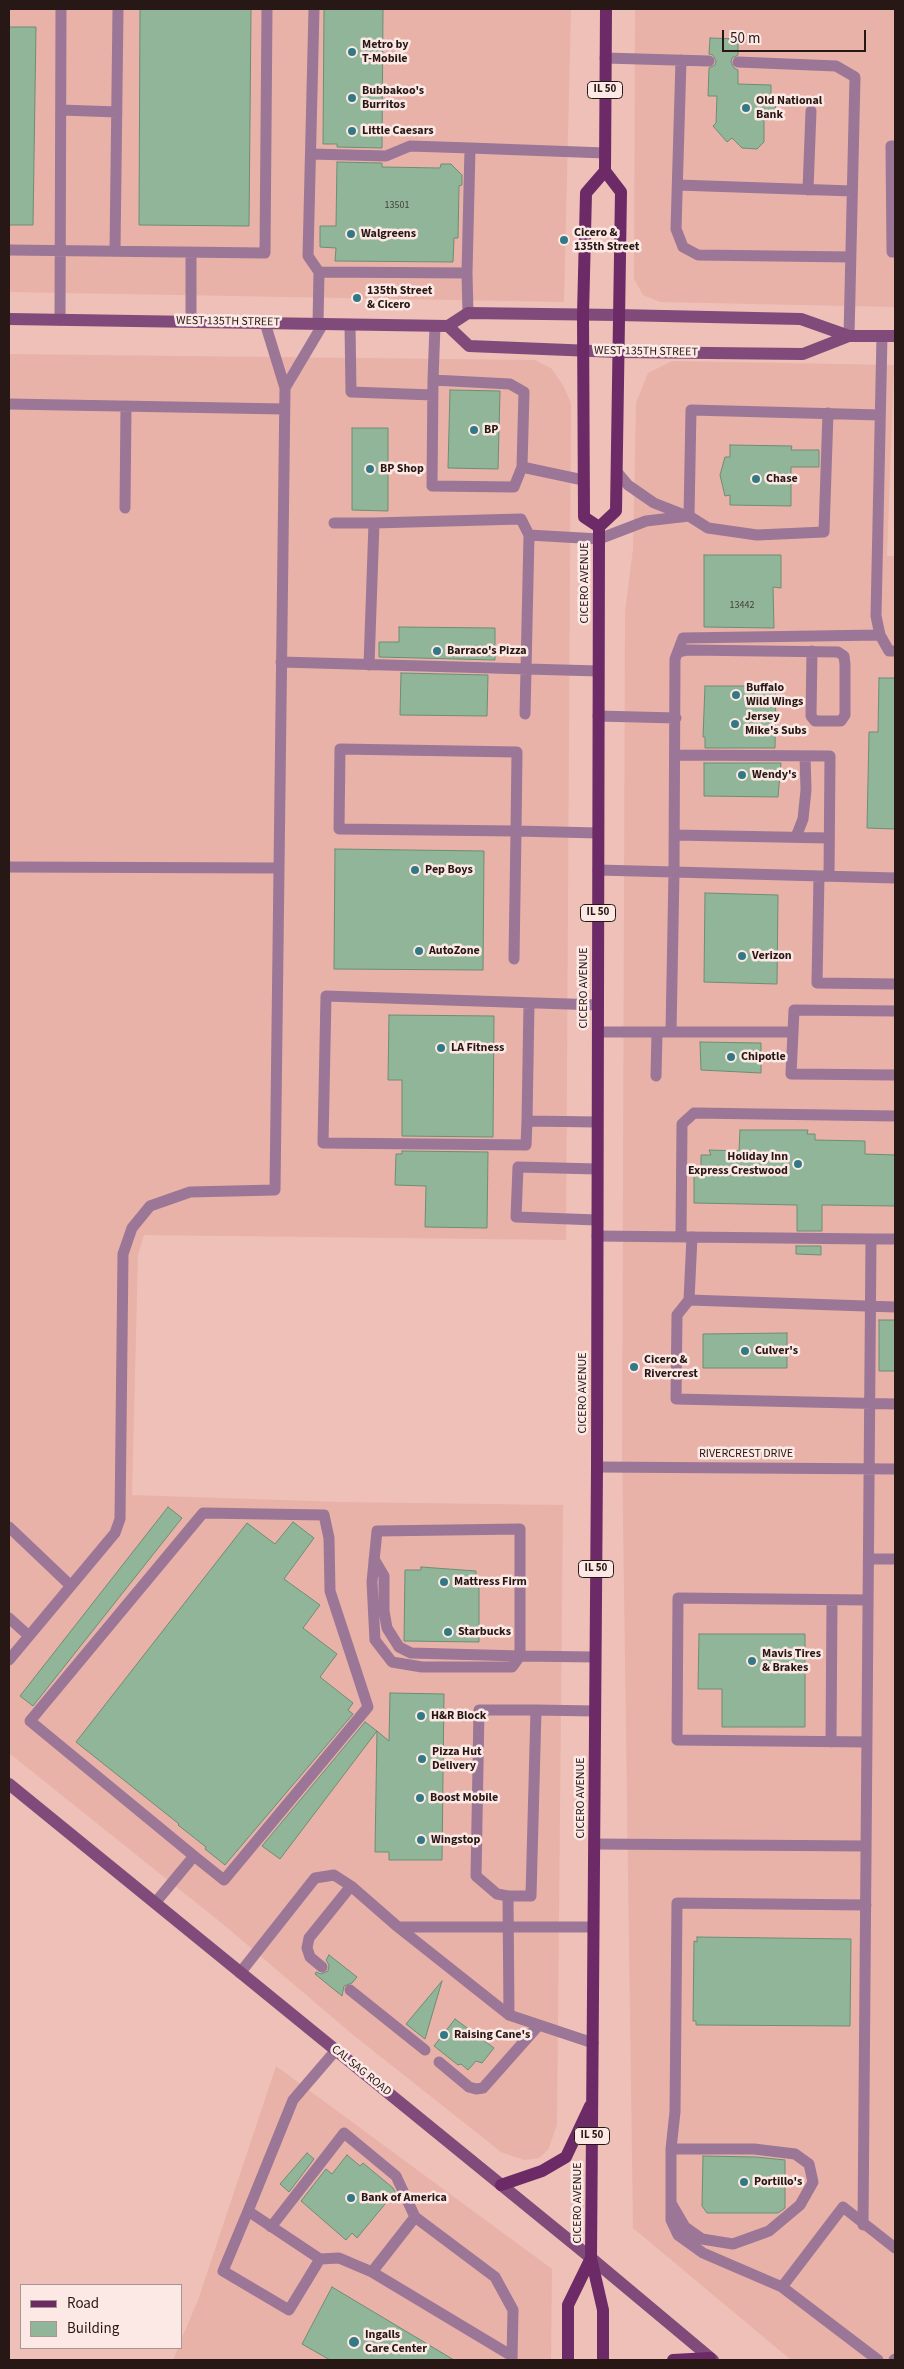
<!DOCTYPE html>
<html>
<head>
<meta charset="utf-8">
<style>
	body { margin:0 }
	#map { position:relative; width:904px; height:2369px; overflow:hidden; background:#efc0b7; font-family:"Source Sans 3",sans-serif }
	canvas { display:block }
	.frame { position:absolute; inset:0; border:10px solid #281815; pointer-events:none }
	.legend { position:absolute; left:20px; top:2284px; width:162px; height:65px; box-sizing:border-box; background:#fce9e5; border:1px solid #a79592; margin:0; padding:6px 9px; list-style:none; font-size:15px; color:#281815 }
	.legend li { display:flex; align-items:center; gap:10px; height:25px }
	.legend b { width:25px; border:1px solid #a79592 }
	.scale { position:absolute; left:722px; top:30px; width:144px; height:22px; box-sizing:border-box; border:2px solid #281815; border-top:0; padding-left:6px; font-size:15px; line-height:18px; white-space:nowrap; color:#281815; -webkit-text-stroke:4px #fce9e5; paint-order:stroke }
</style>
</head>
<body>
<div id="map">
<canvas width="904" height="2369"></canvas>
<div class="frame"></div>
<ul class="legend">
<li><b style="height:6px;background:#6c2a67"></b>Road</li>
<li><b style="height:14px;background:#91b598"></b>Building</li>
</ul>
<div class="scale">50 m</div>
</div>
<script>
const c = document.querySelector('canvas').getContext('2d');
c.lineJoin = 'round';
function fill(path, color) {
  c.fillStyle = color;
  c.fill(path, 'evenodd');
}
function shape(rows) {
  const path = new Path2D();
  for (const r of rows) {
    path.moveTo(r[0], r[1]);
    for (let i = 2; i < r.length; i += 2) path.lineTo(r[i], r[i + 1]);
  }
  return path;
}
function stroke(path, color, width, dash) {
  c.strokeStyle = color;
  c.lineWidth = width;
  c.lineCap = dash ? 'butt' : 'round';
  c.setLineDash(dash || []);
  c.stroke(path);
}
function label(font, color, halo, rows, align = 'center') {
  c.font = font + ' "Source Sans 3",sans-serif';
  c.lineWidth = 5;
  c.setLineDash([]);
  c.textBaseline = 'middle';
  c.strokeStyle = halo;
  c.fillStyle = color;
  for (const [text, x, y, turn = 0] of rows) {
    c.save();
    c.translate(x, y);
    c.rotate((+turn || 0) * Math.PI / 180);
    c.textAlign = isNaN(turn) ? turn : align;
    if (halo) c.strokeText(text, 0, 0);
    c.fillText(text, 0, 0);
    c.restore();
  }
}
fill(shape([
	[9,9,571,9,564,302,9,292],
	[635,9,895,9,895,307,660,302,643,295,634,279],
	[9,354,535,360,552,369,564,387,571,403,566,1240,144,1235,138,1255,132,1495,341,1502,563,1505,557,2125,548,2150,539,2158,524,2160,501,2152,352,2034,224,1925,9,1753],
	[672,361,894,365,887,556,895,556,895,2360,791,2360,633,2228,622,1449,625,612,633,548,636,403,648,373],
	[276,2066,552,2269,551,2360,173,2360,178,2348,181,2348,181,2340,198,2300]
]), '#e8b2a8');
const building = shape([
	[140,9,251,9,249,226,139,225,140,9],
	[324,9,383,9,382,148,337,147,337,144,323,144,324,9],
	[9,27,36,27,33,225,9,225,9,27],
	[710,38,738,39,738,55,732,58,731,62,734,68,738,70,738,84,771,85,771,97,776,97,775,120,764,120,764,142,757,149,742,148,732,138,727,142,713,126,716,123,717,96,708,96,709,68,715,65,716,61,713,55,709,54,710,38],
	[337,162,382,163,382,167,440,168,441,164,451,164,462,175,462,185,459,186,458,238,454,238,453,262,335,261,336,248,320,247,320,226,336,226,337,162],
	[450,390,500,391,498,469,448,468,450,390],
	[352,428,388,428,388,511,352,510,352,428],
	[730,445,792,446,791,450,819,450,819,467,791,467,791,506,730,505,730,495,725,496,720,475,725,457,730,457,730,445],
	[704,555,781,555,781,588,773,587,774,628,704,627,704,555],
	[399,627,495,628,495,660,379,657,379,642,399,642,399,627],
	[401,673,488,675,487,716,400,715,401,673],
	[879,678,895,678,895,829,867,828,869,732,878,732,879,678],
	[705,686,776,686,775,748,705,748,705,737,703,737,705,686],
	[704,763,781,763,778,797,704,796,704,763],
	[335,849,484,851,483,970,334,969,335,849],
	[705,893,778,895,777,984,704,982,705,893],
	[389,1015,494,1016,493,1137,402,1136,402,1080,388,1080,389,1015],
	[700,1042,761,1043,761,1073,701,1070,700,1042],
	[740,1130,808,1130,807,1134,815,1134,815,1140,865,1141,865,1154,895,1155,895,1206,822,1205,822,1231,797,1231,797,1205,694,1203,694,1172,701,1172,701,1155,711,1155,709,1150,739,1151,740,1130],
	[402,1151,488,1152,487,1228,425,1227,426,1186,395,1185,396,1154,402,1154,402,1151],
	[796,1246,821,1246,821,1255,796,1254,796,1246],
	[879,1320,895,1320,895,1371,879,1371,879,1320],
	[787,1333,787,1368,703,1368,703,1334,787,1333],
	[168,1507,182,1518,33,1706,20,1696,168,1507],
	[293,1522,314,1538,284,1579,320,1605,303,1628,337,1654,320,1677,353,1703,348,1710,353,1714,225,1865,205,1849,206,1847,178,1825,179,1824,76,1742,247,1523,275,1544,293,1522],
	[421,1567,476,1571,476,1578,479,1578,479,1642,404,1641,405,1570,421,1570,421,1567],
	[699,1634,805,1634,805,1727,722,1727,722,1689,698,1689,699,1634],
	[390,1693,444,1694,442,1860,389,1860,389,1852,375,1852,377,1731,389,1741,390,1693],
	[365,1722,377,1731,280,1859,262,1846,365,1722],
	[697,1937,851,1939,850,2026,696,2025,696,2021,693,2021,694,1941,697,1942,697,1937],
	[329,1955,357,1977,352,1983,344,1986,342,1996,315,1974,316,1972,321,1974,328,1971,329,1965,326,1960,329,1955],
	[442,1981,425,2039,406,2024,442,1981],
	[455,2019,494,2048,482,2063,476,2061,468,2070,461,2064,458,2065,434,2046,455,2019],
	[307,2153,314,2159,289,2192,280,2184,307,2153],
	[347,2155,360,2166,363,2163,393,2188,395,2192,357,2238,352,2233,346,2240,301,2201,326,2169,332,2174,347,2155],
	[703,2156,756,2157,785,2160,785,2208,778,2213,707,2213,702,2206,703,2156],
	[332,2287,454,2360,330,2360,302,2344,332,2287]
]);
fill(building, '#91b598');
stroke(building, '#6d8e73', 1);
stroke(shape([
	[314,9,308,256,319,272,318,324],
	[605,58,709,61],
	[681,60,676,229,683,247,698,255,851,257],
	[738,62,836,66,855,77,849,336],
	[61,110,117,112],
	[895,146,891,146,892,252,895,252],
	[311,154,386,156,410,146,470,148],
	[678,185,852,191],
	[808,190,811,111],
	[9,250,265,253,267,9],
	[115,251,118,9],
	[319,272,467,273,468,313],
	[467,273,470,148,605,153],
	[60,320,61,9],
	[191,322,191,252],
	[350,325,351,392,433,395],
	[435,326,433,380,510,384,524,392,522,467,583,480],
	[882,336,876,616,880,635,889,651,895,651],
	[433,380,432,486,514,487,522,467],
	[285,388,323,324],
	[9,404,284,409],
	[828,413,824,532,757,535,708,528,689,516,691,410,880,415],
	[617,472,628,485,654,503,682,514],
	[125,508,126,406],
	[334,523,374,523],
	[679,652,688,650,838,652,844,656,845,664,845,715,841,721,815,721,811,716,812,651],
	[281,662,598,671],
	[369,665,374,523,521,519,529,535],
	[525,714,529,535,599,539,646,521,689,516],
	[598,716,676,718],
	[676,755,830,756,829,876],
	[675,835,829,838],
	[796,837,803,819,806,790,805,756],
	[9,867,279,868],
	[598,870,674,872,675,659,683,638,880,635],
	[819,876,817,983,895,984],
	[514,959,516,831,517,752,340,749,339,829,516,831,598,833],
	[598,1032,793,1032,794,1010,895,1011],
	[671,1032,674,872,895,878],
	[793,1032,791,1074,895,1075],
	[656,1076,657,1032],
	[527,1121,529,1003],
	[597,1122,527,1121,526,1145,323,1143,326,996,598,1005],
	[597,1220,516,1217,518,1167,597,1169],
	[597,1236,871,1239,863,2225],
	[681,1237,682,1124,694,1113,895,1116],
	[692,1237,689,1300,677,1315,676,1399,895,1404],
	[871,1239,895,1239],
	[689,1300,895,1307],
	[597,1467,895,1469],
	[9,1527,71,1586],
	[374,1559,384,1576,384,1611,387,1628,399,1647,411,1653,520,1656],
	[869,1559,895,1559],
	[9,1618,29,1636],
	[520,1656,512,1667,422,1667,392,1662,375,1640,372,1582,377,1531,520,1529,520,1656,595,1657],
	[9,1660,115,1533,120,1519,123,1254,132,1228,150,1206,190,1192,275,1190,285,388,265,323],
	[831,1742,832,1600],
	[867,1742,677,1740,678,1598,868,1600],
	[594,1844,866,1846],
	[508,1896,497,1894,476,1876,479,1710,536,1710],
	[155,1903,194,1856,30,1721,203,1513,324,1515,329,1538,330,1591,368,1707,224,1880,194,1856],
	[398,1927,593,1927],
	[322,1967,310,1957,307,1948,309,1938,351,1886],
	[240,1973,315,1878,334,1875,351,1886,398,1927,509,2015,593,2043],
	[350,1990,425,2050],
	[509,2015,508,1896,531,1896,536,1710,595,1711],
	[336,2050,293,2100,248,2211,320,2259,339,2258,372,2272,415,2217,495,2277,513,2310,512,2360],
	[439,2062,469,2087,476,2089,483,2088,538,2026],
	[671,2149,754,2149,795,2154,809,2164,813,2182,800,2205,769,2231,733,2244,702,2239,685,2227,671,2203],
	[248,2211,223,2271,289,2310,320,2259],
	[271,2227,344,2133,396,2176,415,2217],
	[372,2272,512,2356],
	[782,2287,703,2253,678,2235,671,2220,671,2149,675,2112,677,1903,866,1905],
	[878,2360,782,2287,843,2207,895,2248],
	[894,2360,895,2359]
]), '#9b7696', 11);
stroke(shape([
	[9,319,448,326,468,313,618,315,801,319,849,336,895,336],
	[448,326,469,346,617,352,803,354,849,336],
	[9,1784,591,2258,713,2360]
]), '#804b7b', 12);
stroke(shape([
	[599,527,584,517,583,315,586,193,605,171],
	[501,2185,542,2171,566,2157,590,2106],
	[568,2360,568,2305,591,2258],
	[603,2360,603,2310,591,2258,597,1467,599,527,616,511,621,192,605,171,606,9],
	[673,2360,710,2358]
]), '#6c2a67', 12);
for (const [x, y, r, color] of [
	[352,52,5,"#337985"],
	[352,98,5,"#337985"],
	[746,108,5,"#337985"],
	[352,131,5,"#337985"],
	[351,234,5,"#337985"],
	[564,240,5,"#337985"],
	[357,298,5,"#337985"],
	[474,430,5,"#337985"],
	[370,469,5,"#337985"],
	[756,479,5,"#337985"],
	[437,651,5,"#337985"],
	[736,695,5,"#337985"],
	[735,724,5,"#337985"],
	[742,775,5,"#337985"],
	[415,870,5,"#337985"],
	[419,951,5,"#337985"],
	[742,956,5,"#337985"],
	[441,1048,5,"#337985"],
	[731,1057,5,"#337985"],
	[798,1164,5,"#337985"],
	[745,1351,5,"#337985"],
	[634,1367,5,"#337985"],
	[444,1582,5,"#337985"],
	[448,1632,5,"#337985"],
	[752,1661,5,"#337985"],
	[421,1716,5,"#337985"],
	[422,1759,5,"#337985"],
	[420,1798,5,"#337985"],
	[421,1840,5,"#337985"],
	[444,2035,5,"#337985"],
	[744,2182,5,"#337985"],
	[351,2198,5,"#337985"],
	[354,2342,6,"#337985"]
]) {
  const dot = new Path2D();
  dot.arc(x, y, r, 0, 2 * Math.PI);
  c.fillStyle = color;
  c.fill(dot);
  stroke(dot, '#fce9e5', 2);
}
label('10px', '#423f36', null, [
	["13501",397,206],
	["13442",742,606]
]);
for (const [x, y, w] of [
	[605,90,35],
	[598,913,35],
	[596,1569,35],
	[592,2136,35]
]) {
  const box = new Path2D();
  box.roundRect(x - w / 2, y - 8.5, w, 17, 4);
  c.fillStyle = '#fce9e5';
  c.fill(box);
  stroke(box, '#281815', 1);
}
label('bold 11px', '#281815', null, [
	["IL 50",605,90],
	["IL 50",598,913],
	["IL 50",596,1569],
	["IL 50",592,2136]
]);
label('bold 12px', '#281815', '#fce9e5', [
	["Metro by",362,45],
	["T-Mobile",362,59],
	["Bubbakoo's",362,91],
	["Burritos",362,105],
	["Old National",756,101],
	["Bank",756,115],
	["Little Caesars",362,131],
	["Cicero &",574,233],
	["135th Street",574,247],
	["Walgreens",361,234],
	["135th Street",367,291],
	["& Cicero",367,305],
	["BP",484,430],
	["BP Shop",380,469],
	["Chase",766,479],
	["Barraco's Pizza",447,651],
	["Buffalo",746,688],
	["Wild Wings",746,702],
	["Jersey",745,717],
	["Mike's Subs",745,731],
	["Wendy's",752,775],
	["Pep Boys",425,870],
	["AutoZone",429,951],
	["Verizon",752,956],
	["LA Fitness",451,1048],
	["Chipotle",741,1057],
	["Holiday Inn",788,1157,"right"],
	["Express Crestwood",788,1171,"right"],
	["Culver's",755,1351],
	["Cicero &",644,1360],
	["Rivercrest",644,1374],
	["Mattress Firm",454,1582],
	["Starbucks",458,1632],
	["Mavis Tires",762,1654],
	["& Brakes",762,1668],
	["H&R Block",431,1716],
	["Pizza Hut",432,1752],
	["Delivery",432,1766],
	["Boost Mobile",430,1798],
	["Wingstop",431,1840],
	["Raising Cane's",454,2035],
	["Portillo's",754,2182],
	["Bank of America",361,2198],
	["Ingalls",365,2335],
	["Care Center",365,2349]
], 'left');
label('12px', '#281815', '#fce9e5', [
	["WEST 135TH STREET",228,322,1],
	["WEST 135TH STREET",646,352,1],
	["CICERO AVENUE",585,583,-90],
	["CICERO AVENUE",584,988,-90],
	["CICERO AVENUE",583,1393,-90],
	["RIVERCREST DRIVE",746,1454],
	["CICERO AVENUE",581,1798,-90],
	["CAL SAG ROAD",361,2071,39],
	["CICERO AVENUE",578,2203,-90]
]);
</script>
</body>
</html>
